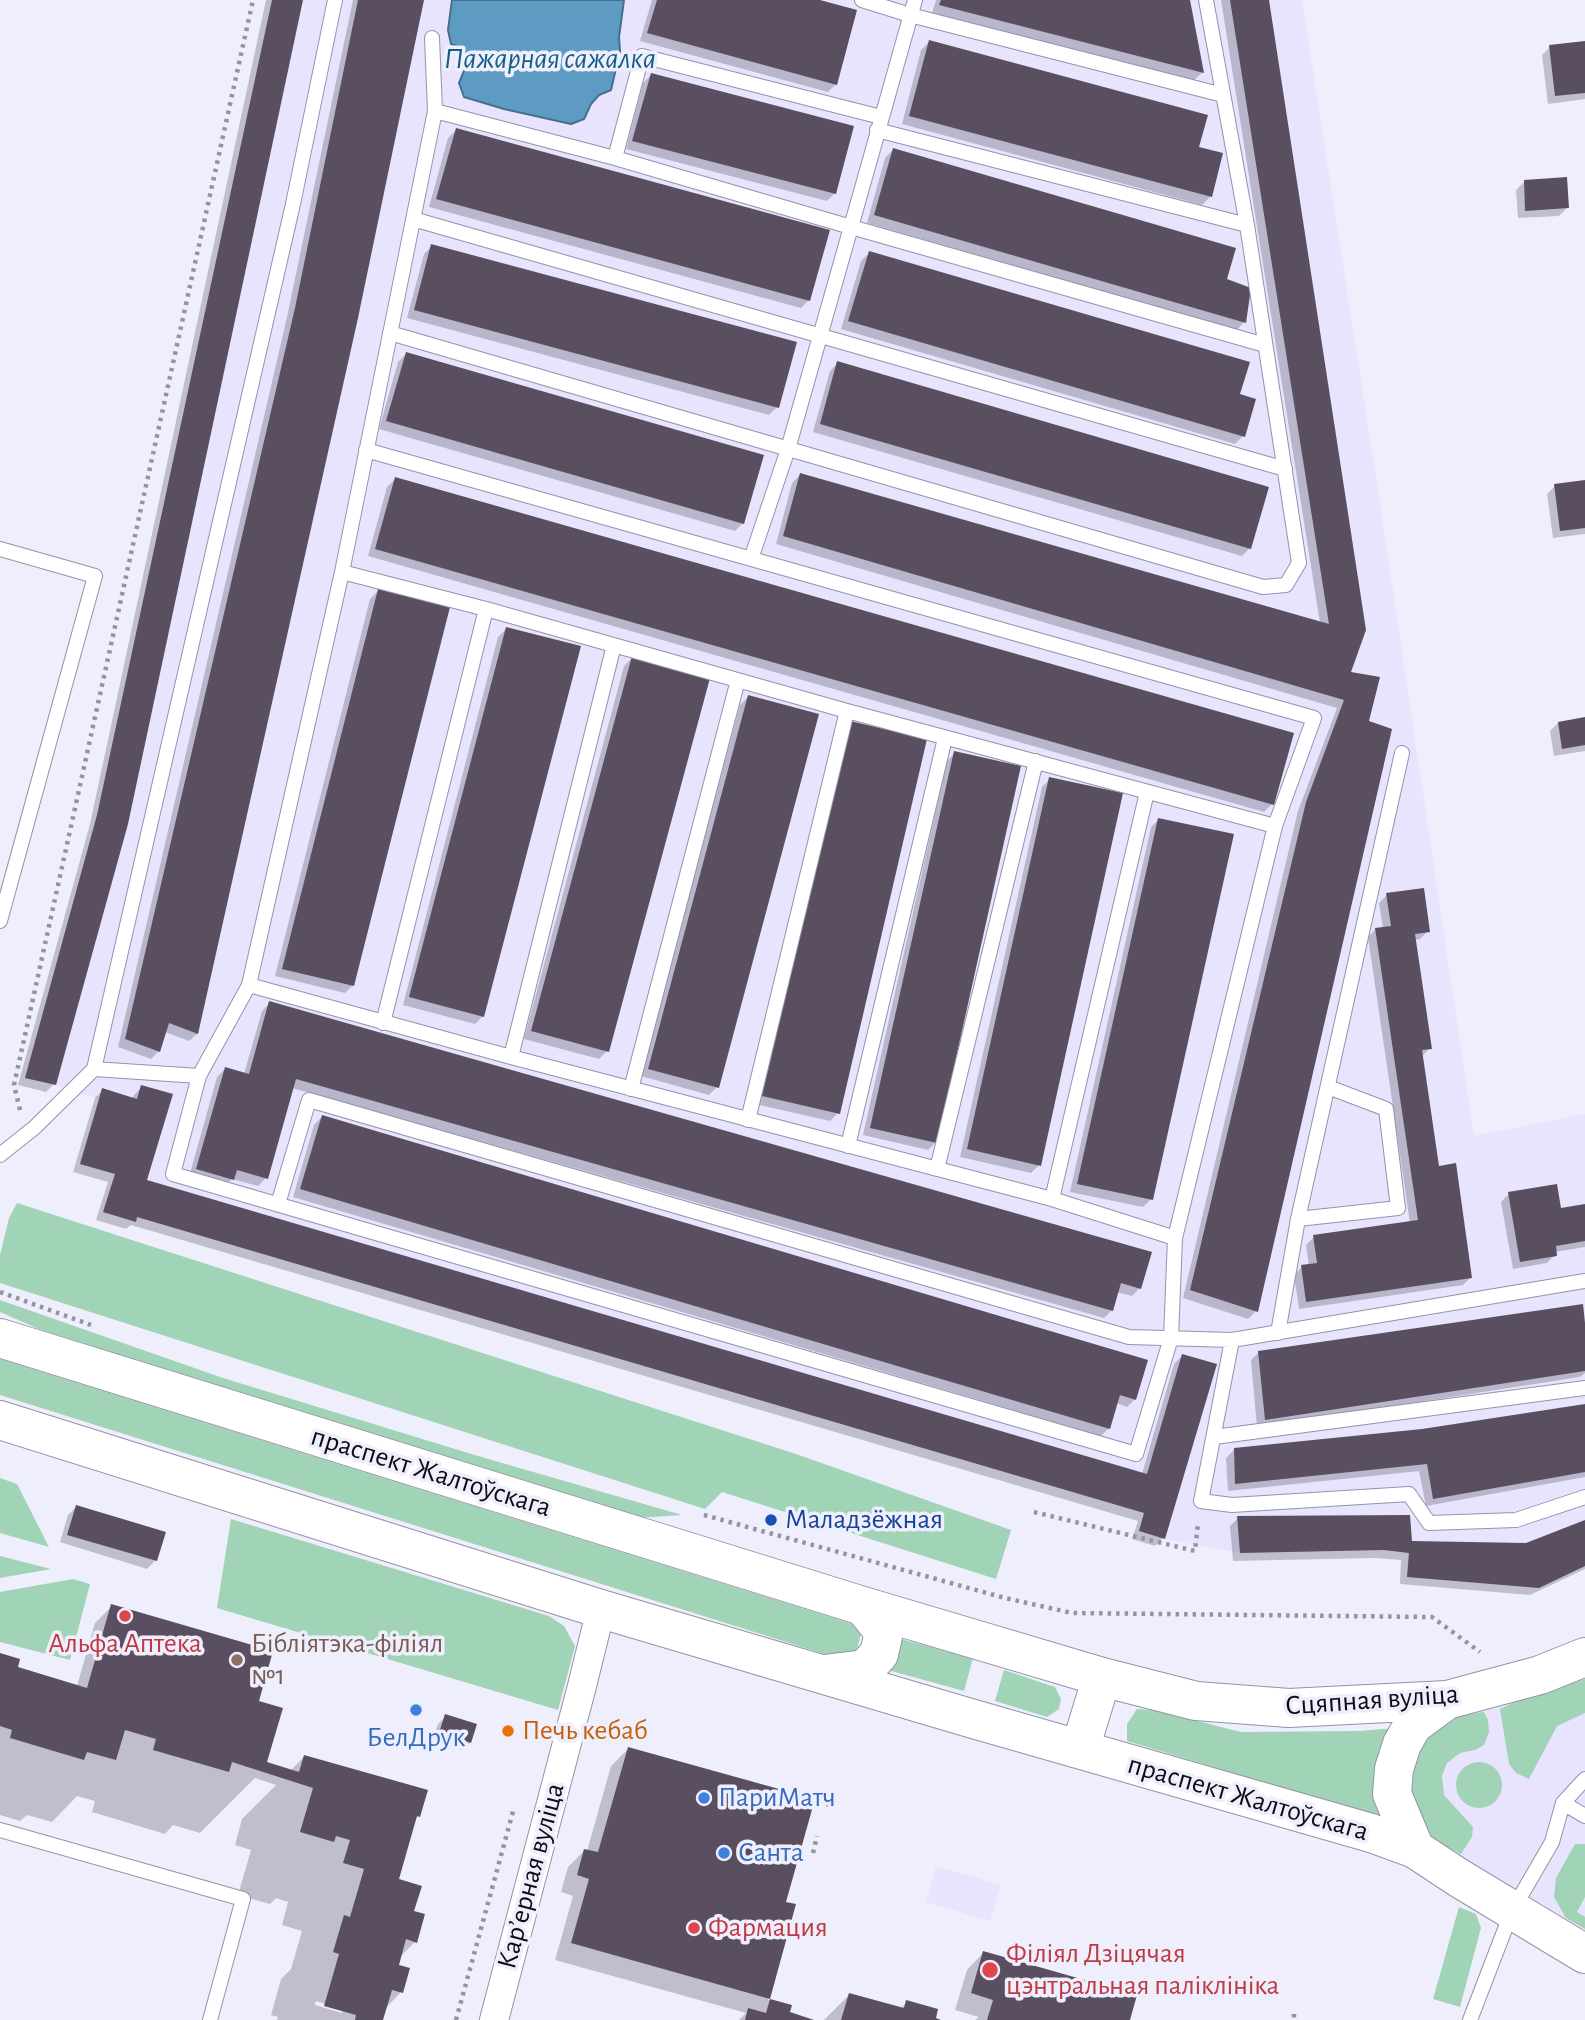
<!DOCTYPE html>
<html>
<head>
<meta charset="utf-8">
<style>
	body { margin:0 }
	canvas { display:block; background:#efeefc }
</style>
</head>
<body>
<canvas width="1585" height="2020"></canvas>
<script>
const c = document.querySelector('canvas').getContext('2d');
c.lineJoin = 'round';
function fill(path, color) {
  c.fillStyle = color;
  c.fill(path, 'evenodd');
}
function shape(rows) {
  const path = new Path2D();
  for (const r of rows) {
    if (r.length === 3) {
      path.moveTo(r[0] + r[2], r[1]);
      path.arc(r[0], r[1], r[2], 0, 2 * Math.PI);
      continue;
    }
    path.moveTo(r[0], r[1]);
    for (let i = 2; i < r.length; i += 2) path.lineTo(r[i], r[i + 1]);
  }
  return path;
}
function stroke(path, color, width, dash) {
  c.strokeStyle = color;
  c.lineWidth = width;
  c.lineCap = dash ? 'butt' : 'round';
  c.setLineDash(dash || []);
  c.stroke(path);
}
function label(font, color, halo, rows, align = 'center') {
  c.font = font + ' "Alegreya Sans",sans-serif';
  c.lineWidth = 7;
  c.setLineDash([]);
  c.textBaseline = 'middle';
  c.strokeStyle = halo;
  c.fillStyle = color;
  for (const [text, x, y, turn = 0] of rows) {
    c.save();
    c.translate(x, y);
    c.rotate((+turn || 0) * Math.PI / 180);
    c.textAlign = isNaN(turn) ? turn : align;
    if (halo) c.strokeText(text, 0, 0);
    c.fillText(text, 0, 0);
    c.restore();
  }
}
fill(shape([
	[272,0,1302,0,1378,490,1474,1136,1585,1114,1585,1566,1539,1588,1407,1577,1408,1553,1384,1550,1240,1553,1165,1539,1139,1531,1144,1513,138,1217,136,1222,103,1212,114,1174,80,1164,99,1099,56,1085,25,1078,97,815],
	[1585,1666,1585,1938,1420,1842,1417,1731],
	[936,1866,1001,1885,990,1921,926,1902]
]), '#e8e4fe');
fill(shape([
	[17,1203,796,1454,1011,1530,996,1579,722,1492,705,1509,0,1283,0,1255,9,1218],
	[0,1300,223,1378,478,1456,682,1515,637,1518,430,1455,39,1329,0,1312],
	[0,1359,863,1627,853,1663,0,1395],
	[0,1478,17,1484,49,1547,0,1533],
	[231,1519,549,1616,564,1626,575,1646,558,1710,217,1608],
	[0,1556,51,1569,0,1578],
	[73,1579,90,1584,70,1660,0,1642,0,1592],
	[893,1637,973,1658,964,1691,884,1669],
	[1004,1670,1055,1687,1061,1699,1059,1709,1047,1717,995,1701],
	[1585,1679,1585,1713,1557,1726,1529,1779,1516,1773,1509,1764,1500,1709,1519,1700],
	[1137,1709,1154,1710,1241,1732,1359,1731,1396,1728,1386,1810,1375,1816,1127,1741,1127,1724],
	[1484,1712,1488,1720,1489,1732,1484,1745,1475,1750,1460,1753,1447,1763,1442,1776,1444,1795,1473,1827,1472,1837,1461,1854,1438,1842,1423,1831,1412,1812,1409,1758,1418,1742,1448,1717],
	[1479,1785,23],
	[1575,1844,1585,1844,1585,1897,1577,1912,1585,1917,1585,1929,1566,1918,1554,1897,1556,1878],
	[1459,1907,1476,1914,1481,1928,1460,2007,1433,1999]
]), '#a1d3b6');
const water = shape([
	[452,0,624,0,619,37,620,51,611,90,599,95,591,104,584,119,571,124,504,109,464,97,459,83,469,59,462,48,451,44,448,30,452,0]
]);
fill(water, '#5e9bc2');
stroke(water, '#46708e', 2);
fill(shape([
	[266,0,302,0,54,1084,46,1092,18,1085,90,824],
	[353,0,423,0,357,318,197,1034,189,1041,165,1032,159,1051,151,1059,118,1047,287,317],
	[652,0,813,0,836,84,828,92,640,41],
	[936,0,1188,0,1202,73,1194,80,932,13],
	[1221,0,1267,0,1348,674,1367,722,1256,1311,1248,1319,1183,1298,1298,811,1337,708,776,544,792,483,800,475,1320,623],
	[929,42,1197,149,1221,155,1210,197,1202,205,902,124,921,50],
	[1585,42,1585,99,1548,104,1542,55,1550,47],
	[651,75,835,193,827,201,626,149,643,83],
	[456,130,809,300,801,308,429,207,448,138],
	[893,150,1225,280,1244,322,1237,330,867,223,885,158],
	[1524,182,1567,208,1559,216,1518,218,1516,190],
	[432,246,777,407,769,415,407,318,424,254],
	[869,253,1238,396,1243,436,1235,444,841,329,861,261],
	[406,354,743,523,735,531,379,429,398,362],
	[838,363,1250,548,1242,556,813,432,830,371],
	[395,479,1272,804,1264,812,368,556,387,487],
	[1585,482,1585,534,1553,538,1547,494,1555,486],
	[378,591,353,985,345,993,275,976,370,599],
	[506,629,483,1016,475,1024,403,1005,498,637],
	[632,658,607,1051,599,1059,524,1039,624,666],
	[748,697,717,1087,709,1095,641,1076,740,705],
	[1585,719,1585,751,1554,756,1550,731,1558,723],
	[843,731,838,1113,830,1121,755,1104],
	[955,753,936,1142,928,1150,863,1135,947,761],
	[1050,779,1039,1165,1031,1173,960,1157,1042,787],
	[1159,819,1151,1199,1143,1207,1070,1192,1151,827],
	[1387,895,1428,931,1420,939,1414,940,1430,1048,1421,1057,1437,1168,1471,1277,1463,1285,1299,1309,1294,1275,1302,1267,1309,1266,1306,1245,1314,1237,1410,1223,1368,937,1376,929,1383,928,1379,903],
	[270,1003,1140,1288,1132,1296,1116,1292,1112,1310,1104,1318,292,1088,266,1178,258,1186,232,1179,224,1187,189,1177,217,1077,225,1069,244,1074,262,1011],
	[142,1087,145,1181,1142,1474,1174,1364,1182,1356,1163,1538,1155,1546,1132,1539,1138,1521,131,1225,126,1229,96,1220,108,1182,73,1172,95,1098,103,1090,132,1099,134,1095],
	[322,1117,1135,1399,1127,1407,1116,1403,1109,1428,1101,1436,293,1197,314,1125],
	[1509,1194,1559,1210,1585,1206,1585,1247,1555,1252,1555,1255,1547,1263,1513,1269,1501,1202],
	[1585,1339,1585,1373,1580,1377,1257,1427,1251,1360,1259,1352],
	[1585,1405,1585,1477,1426,1506,1419,1471,1228,1491,1226,1458,1234,1450,1423,1430],
	[76,1507,164,1533,155,1561,147,1569,60,1542,68,1515],
	[1238,1518,1410,1543,1527,1545,1585,1522,1585,1569,1530,1595,1400,1584,1401,1560,1375,1558,1233,1561,1230,1526],
	[112,1606,255,1708,265,1763,290,1771,304,1757,419,1816,413,1821,396,1880,412,1913,415,1942,399,1958,397,1966,401,1992,385,2009,381,2020,277,2020,278,2017,271,2015,281,1979,291,1969,302,1931,282,1925,288,1902,276,1898,270,1904,238,1895,251,1850,235,1845,242,1819,276,1785,255,1778,200,1833,173,1825,165,1834,142,1827,92,1812,95,1801,77,1796,52,1822,27,1815,20,1821,0,1815,0,1656,16,1668,77,1686,95,1623],
	[316,2001,342,2009,342,2013,315,2005],
	[446,1716,470,1742,462,1750,432,1741,438,1724],
	[628,1749,784,1903,794,1906,768,2000,790,2006,788,2014,811,2020,739,2020,746,2013,555,1960,573,1896,561,1892,568,1867,585,1850,587,1851,611,1766],
	[983,1953,1128,2020,975,2020,979,2017,955,2010,967,1970],
	[849,1995,900,2009,907,2002,937,2020,824,2020]
]), '#0003');
fill(shape([
	[272,0,303,0,128,824,56,1085,25,1078,97,815],
	[358,0,424,0,358,318,198,1034,169,1023,160,1052,125,1039,295,308],
	[657,0,820,0,857,10,837,85,647,33],
	[941,0,1190,0,1204,73,939,5],
	[1230,0,1269,0,1366,630,1351,672,1380,677,1369,721,1392,729,1258,1312,1190,1290,1306,802,1344,700,783,536,800,473,1329,624],
	[929,40,1208,115,1199,147,1223,153,1212,197,909,116],
	[1585,41,1585,93,1555,96,1549,45],
	[651,73,854,126,836,194,632,141],
	[456,128,830,230,810,301,436,199],
	[893,148,1236,248,1227,279,1251,288,1246,323,874,215],
	[1567,177,1569,208,1525,211,1524,180],
	[431,244,797,342,779,408,414,310],
	[869,251,1250,362,1240,394,1256,399,1245,437,848,321],
	[406,352,764,455,744,524,386,421],
	[837,361,1269,487,1251,549,820,424],
	[395,477,1294,733,1274,805,375,549],
	[1585,480,1585,528,1560,531,1554,484],
	[378,589,450,607,354,986,282,969],
	[506,627,581,646,484,1017,409,997],
	[632,656,710,678,609,1052,531,1031],
	[748,695,819,714,719,1088,648,1069],
	[1585,717,1585,745,1562,749,1558,722],
	[850,721,927,739,840,1114,762,1096],
	[954,751,1021,766,937,1143,870,1128],
	[1049,777,1123,793,1041,1166,967,1149],
	[1158,818,1234,834,1153,1200,1077,1184],
	[1424,888,1430,932,1415,934,1432,1049,1422,1050,1439,1166,1456,1163,1472,1278,1306,1302,1301,1265,1317,1263,1313,1235,1418,1220,1375,928,1391,926,1386,893],
	[269,1001,1152,1252,1141,1289,1121,1283,1113,1311,296,1079,268,1179,237,1170,234,1180,196,1169,225,1067,249,1074],
	[141,1085,173,1094,147,1180,1147,1474,1182,1354,1217,1364,1165,1539,1139,1531,1144,1513,137,1217,136,1222,103,1212,115,1174,80,1164,99,1099,102,1088,137,1099],
	[322,1115,1148,1360,1136,1400,1120,1395,1110,1429,300,1189],
	[1557,1184,1561,1208,1585,1204,1585,1241,1556,1246,1557,1256,1520,1262,1508,1192],
	[1583,1304,1585,1323,1585,1371,1265,1420,1258,1351],
	[1585,1404,1585,1472,1433,1499,1427,1464,1235,1484,1234,1448,1422,1429],
	[76,1505,166,1532,157,1561,67,1535],
	[1410,1515,1412,1541,1526,1543,1585,1520,1585,1566,1539,1588,1407,1577,1409,1553,1384,1550,1240,1553,1237,1516],
	[111,1604,273,1651,259,1701,283,1708,267,1762,299,1772,304,1755,428,1790,420,1817,417,1816,399,1879,422,1886,414,1911,425,1914,417,1943,406,1939,399,1965,410,1968,403,1993,392,1990,383,2020,355,2020,356,2015,324,2006,339,1954,333,1952,344,1915,350,1917,364,1869,343,1863,350,1840,336,1836,334,1842,300,1832,313,1788,232,1762,229,1772,153,1750,156,1739,125,1730,116,1760,87,1752,84,1760,10,1738,12,1730,0,1726,0,1653,20,1659,18,1667,87,1688],
	[445,1714,477,1724,471,1743,439,1733],
	[628,1747,815,1799,786,1902,796,1904,770,1999,571,1943,589,1879,577,1875,584,1849,598,1852],
	[983,1951,1137,1995,1130,2020,987,2020,993,2000,971,1993],
	[849,1993,904,2008,906,2000,938,2009,936,2018,941,2020,841,2020],
	[770,1999,792,2005,790,2012,814,2020,745,2020,748,2008,766,2013]
]), '#594f61');
const service = shape([
	[862,0,910,15,1223,95],
	[435,111,615,158,851,227,915,0],
	[877,130,1247,225,1206,0],
	[615,158,642,56,881,117],
	[413,219,1285,469],
	[390,333,1263,587,1286,585,1299,563,1247,225],
	[366,450,1314,718,1275,826],
	[0,549,95,576,0,921],
	[751,559,788,449,851,227,1265,345],
	[249,985,511,1057,1052,1199,1175,1238,1275,826,847,711,486,609,342,572],
	[383,1023,486,609],
	[511,1057,614,645],
	[94,1069,293,204,335,0],
	[199,1076,173,1174,1136,1454,1171,1338,1175,1238],
	[631,1089,738,680],
	[748,1120,847,711],
	[848,1146,945,738],
	[0,1155,34,1128,94,1069,199,1076,249,985,342,572,435,111,432,38],
	[937,1169,1036,761],
	[1052,1199,1147,792],
	[278,1204,309,1100,1129,1337,1232,1340,1201,1501,1232,1505,1409,1494,1429,1523,1516,1520,1585,1497],
	[1298,1219,1398,1208,1386,1109,1328,1087],
	[1278,1333,1298,1219,1402,753],
	[1232,1340,1585,1281],
	[1214,1437,1585,1388],
	[1563,1803,1585,1816],
	[0,1830,243,1899,210,2020],
	[1470,2020,1512,1911,1552,1842,1563,1803,1585,1779]
]);
const minor = shape([
	[494,2020,582,1686,601,1609]
]);
const primary = shape([
	[0,1338,863,1606,1102,1677,1196,1701,1289,1708,1447,1700,1540,1675,1585,1657],
	[0,1420,601,1609,970,1718,1371,1833,1415,1849,1459,1878,1585,1954],
	[824,1674,865,1669,879,1654,884,1632,863,1606],
	[1080,1749,1102,1677],
	[1415,1849,1392,1794,1394,1769,1402,1744,1413,1725,1447,1700]
]);
stroke(service, '#9592a8', 16);
stroke(minor, '#9592a8', 30);
stroke(primary, '#9592a8', 40);
stroke(shape([
	[20,1110,14,1085,253,0],
	[0,1292,91,1325],
	[1034,1512,1195,1551,1198,1523],
	[704,1515,1005,1598,1072,1613,1432,1617,1480,1652],
	[828,1807,832,1794],
	[813,1853,817,1836],
	[1294,2014,1294,2020],
	[456,2020,514,1808]
]), '#94939f', 4.5, [3.5, 5]);
stroke(service, '#fff', 14);
stroke(minor, '#fff', 28);
stroke(primary, '#fff', 38);
for (const [x, y, r, color] of [
	[771,1520,7,"#1a4fb4"],
	[125,1616,7,"#e0444e"],
	[237,1660,7,"#8d6e63"],
	[416,1710,7,"#3f7fe0"],
	[508,1731,7,"#e8710a"],
	[704,1798,7,"#3f7fe0"],
	[724,1853,7,"#3f7fe0"],
	[694,1928,7,"#e0444e"],
	[990,1970,9,"#e0444e"]
]) {
  const dot = new Path2D();
  dot.arc(x, y, r, 0, 2 * Math.PI);
  c.fillStyle = color;
  c.fill(dot);
  stroke(dot, '#efeefc', 2.5);
}
label('28px', '#0d0c14', '#efeefc', [
	["праспект Жалтоўскага",431,1472,17],
	["Сцяпная вуліца",1372,1700,-4],
	["праспект Жалтоўскага",1248,1798,16],
	["Карʼерная вуліца",531,1876,-75]
]);
label('28px', '#164399', '#efeefc', [
	["Маладзёжная",785,1520]
], 'left');
label('28px', '#be3a42', '#efeefc', [
	["Альфа Аптека",125,1644,"center"],
	["Фармация",708,1928],
	["Філіял Дзіцячая",1006,1954],
	["цэнтральная паліклініка",1006,1986]
], 'left');
label('28px', '#785e54', '#efeefc', [
	["Бібліятэка-філіял",251,1644],
	["№1",251,1676]
], 'left');
label('28px', '#c56008', '#efeefc', [
	["Печь кебаб",522,1731]
], 'left');
label('28px', '#366cbe', '#efeefc', [
	["БелДрук",416,1738,"center"],
	["ПариМатч",718,1798],
	["Санта",738,1853]
], 'left');
label('italic 30px', '#145d84', '#efeefc', [
	["Пажарная сажалка",550,59]
]);
</script>
</body>
</html>
